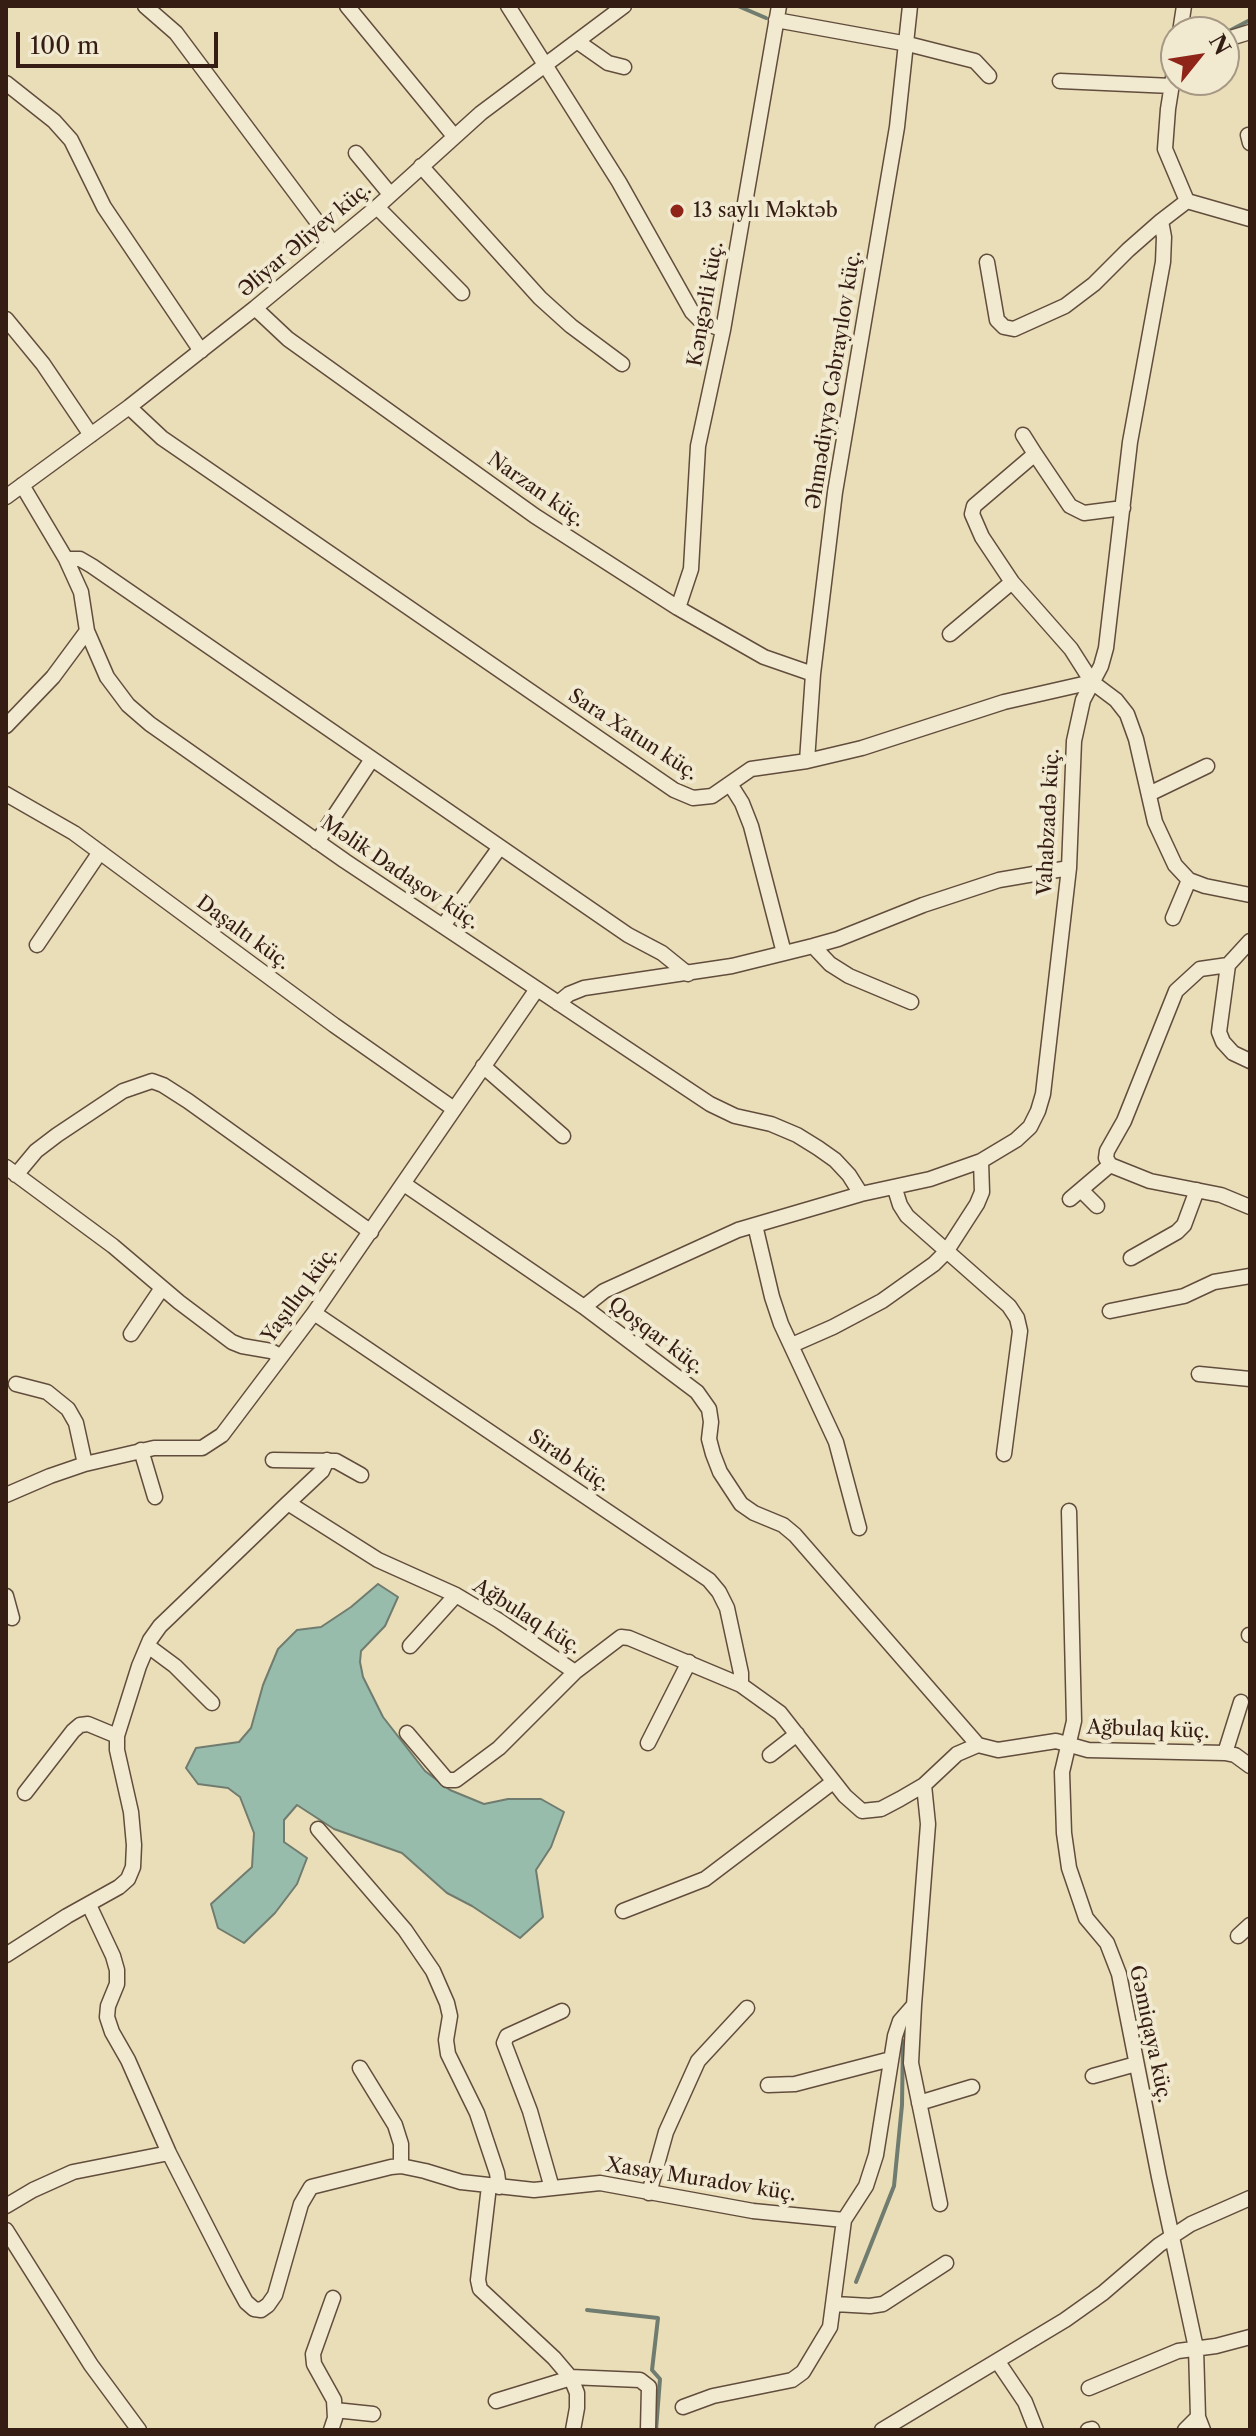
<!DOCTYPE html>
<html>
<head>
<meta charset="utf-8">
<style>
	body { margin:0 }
	#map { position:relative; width:1256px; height:2436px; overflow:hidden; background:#e9deb8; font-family:"Libre Caslon Text",serif }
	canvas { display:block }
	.frame { position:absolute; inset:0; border:8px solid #351d14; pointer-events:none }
	.north { position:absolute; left:1160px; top:16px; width:80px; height:80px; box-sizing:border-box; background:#f1ead1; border:2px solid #a69885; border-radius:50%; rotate:60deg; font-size:22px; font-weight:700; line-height:32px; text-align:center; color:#351d14 }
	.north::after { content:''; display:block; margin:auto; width:28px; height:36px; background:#8f2418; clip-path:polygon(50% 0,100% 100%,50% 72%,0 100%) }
	.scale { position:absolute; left:16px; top:32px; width:202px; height:36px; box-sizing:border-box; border:4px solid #351d14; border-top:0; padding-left:10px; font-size:24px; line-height:28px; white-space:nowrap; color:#351d14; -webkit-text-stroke:6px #f1ead1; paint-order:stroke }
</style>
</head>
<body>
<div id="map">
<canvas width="1256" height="2436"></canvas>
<div class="frame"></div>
<div class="north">N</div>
<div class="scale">100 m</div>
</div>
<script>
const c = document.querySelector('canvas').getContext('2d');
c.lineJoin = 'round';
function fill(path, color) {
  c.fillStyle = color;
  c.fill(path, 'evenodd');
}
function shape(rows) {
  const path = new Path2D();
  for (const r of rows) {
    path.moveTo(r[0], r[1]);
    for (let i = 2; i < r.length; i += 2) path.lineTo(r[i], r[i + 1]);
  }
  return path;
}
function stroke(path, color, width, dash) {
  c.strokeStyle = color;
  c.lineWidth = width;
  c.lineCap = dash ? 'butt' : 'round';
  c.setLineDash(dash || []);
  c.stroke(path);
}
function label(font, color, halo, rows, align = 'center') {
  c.font = font + ' "Libre Caslon Text",serif';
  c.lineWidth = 8;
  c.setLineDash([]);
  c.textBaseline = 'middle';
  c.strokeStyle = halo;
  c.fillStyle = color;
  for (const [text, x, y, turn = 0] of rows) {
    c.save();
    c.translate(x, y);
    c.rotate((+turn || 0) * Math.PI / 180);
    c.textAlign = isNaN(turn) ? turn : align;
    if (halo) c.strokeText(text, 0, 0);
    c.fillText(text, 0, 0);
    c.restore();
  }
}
const water = shape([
	[378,1584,398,1597,385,1626,361,1651,360,1662,363,1677,383,1717,425,1771,450,1790,484,1804,508,1799,541,1799,564,1812,551,1847,536,1870,543,1917,520,1938,472,1906,447,1893,402,1853,334,1829,297,1805,284,1820,284,1842,307,1858,297,1884,275,1913,244,1943,218,1928,211,1904,252,1867,254,1833,240,1797,228,1788,198,1784,186,1768,196,1748,239,1742,251,1728,263,1685,278,1649,297,1630,321,1627,351,1607,378,1584]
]);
fill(water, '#98bcab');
stroke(water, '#707c6f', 2);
stroke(shape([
	[738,6,766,18],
	[1229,31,1250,20],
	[856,2282,894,2186,902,2105,903,2041],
	[587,2310,658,2318,652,2370,660,2379,656,2430]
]), '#707c6f', 4);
const street = shape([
	[145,6,176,33,333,243],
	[347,6,454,136],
	[508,6,619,182,692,312,701,321,723,330],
	[776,20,908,44,975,61,989,76],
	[1180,32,1184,6],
	[1224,40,1250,32],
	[578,42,608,63,624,67],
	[1060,81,1172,86],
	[6,83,54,121,71,140,104,207,201,351],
	[1248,135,1250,143],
	[356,153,390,194],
	[421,166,540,298,571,326,622,364],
	[1187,201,1250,219],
	[377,207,462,293],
	[987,262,997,320,1004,327,1014,329,1065,306,1094,284,1128,250,1161,221],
	[255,308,288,339,535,516,678,608,764,657,813,674],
	[6,319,43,364,91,435],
	[129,407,162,438,674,790,693,798,712,796,751,769,807,761,862,748,1004,702,1092,682,1116,700,1127,714,1136,739,1155,822,1175,865,1189,880,1205,886,1250,895],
	[1023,435,1035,454],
	[22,485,66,559,81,592,87,631,107,677,128,705,150,724,345,861,710,1104,735,1116,771,1124,797,1135,818,1148,835,1160,849,1175,861,1194],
	[6,497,129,407,255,308,377,207,481,113,624,6],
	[66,559,80,559,92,566,628,935,662,953,688,974],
	[678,608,691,569,698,446,723,330,779,6],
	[950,634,1012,582],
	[1092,682,1071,649,1012,582,982,537,972,514,974,506,1035,454,1070,506,1084,513,1123,508],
	[6,726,53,677,87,631],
	[807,761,813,674,835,492,897,127,910,6],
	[730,784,742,803,751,826,784,953],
	[6,794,74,833,334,1025,454,1109],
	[1149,794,1207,766],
	[317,842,372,759],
	[1173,918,1189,880],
	[443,926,500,847],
	[1250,941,1228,965,1200,969,1176,991,1124,1121,1107,1151,1106,1158,1110,1165,1150,1181,1221,1195,1250,1207],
	[37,945,100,852],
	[813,946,830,964,849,976,911,1002],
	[1228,965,1219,1032,1223,1042,1233,1053,1250,1061],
	[558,1003,569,994,584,988,732,966,813,946,838,939,923,905,999,880,1069,868],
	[483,1066,563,1136],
	[6,1167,113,1246,179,1302,232,1342,242,1346,271,1351,280,1356],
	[16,1175,36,1151,57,1135,123,1091,152,1081,163,1085,188,1101,371,1232],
	[404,1184,584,1307,697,1392,709,1409,711,1422,709,1439,713,1454,720,1472,741,1504,754,1513,783,1525,795,1535,978,1745],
	[895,1189,900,1205,907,1216,1009,1306,1017,1318,1020,1331,1004,1454],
	[1081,1190,1097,1206],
	[1070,1199,1110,1165],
	[755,1225,772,1297,781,1324,836,1442,859,1528],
	[1131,1258,1177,1232,1184,1225,1197,1190],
	[584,1307,604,1291,738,1230,861,1194,930,1179,981,1161,1016,1140,1030,1127,1038,1111,1043,1094,1069,868,1074,741,1083,700,1101,666,1106,648,1130,442,1163,262,1164,237,1161,221,1187,201,1165,149,1168,109,1176,59],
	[1110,1311,1184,1296,1214,1282,1250,1276],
	[314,1313,709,1580,719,1592,727,1608,741,1673,741,1685],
	[131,1334,162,1288],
	[792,1345,833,1327,882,1301,934,1264,946,1252,977,1204,982,1192,981,1161],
	[1199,1374,1250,1379],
	[16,1384,47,1392,68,1409,76,1423,85,1464],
	[141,1450,155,1497],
	[273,1460,336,1461,361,1475],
	[6,1495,50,1476,85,1464,154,1448,202,1448,222,1435,314,1313,537,989],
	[288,1503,322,1471,327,1460],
	[1069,1511,1074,1721,1062,1772,1064,1833,1069,1868,1086,1918,1107,1943,1119,1974,1159,2177,1196,2348,1198,2417,1203,2430],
	[6,1596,12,1618],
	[1249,1635,1250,1635],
	[148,1646,175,1666,212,1703],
	[410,1646,456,1595],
	[407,1733,447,1780,456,1780,499,1748,575,1672],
	[648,1743,689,1662],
	[1225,1753,1241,1702],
	[770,1755,797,1734],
	[25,1793,73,1731,80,1725,88,1724,117,1736],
	[318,1829,405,1930,433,1971,447,2003,450,2016,446,2040,448,2054,477,2113,497,2173,499,2187],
	[89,1905,113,1956,117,1970,117,1984,108,2006,107,2017,112,2032,128,2060,169,2153,234,2280,246,2302,254,2309,261,2310,268,2305,275,2295,301,2204,311,2187,391,2167,401,2166,425,2171,461,2182,534,2190,600,2183,753,2211,844,2220,866,2186,876,2155,895,2036,900,2021,914,2005,928,1824,924,1785],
	[623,1911,705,1879,833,1782],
	[1238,1936,1250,1925],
	[6,1955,67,1916,119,1887,128,1879,133,1867,134,1845,131,1812,117,1750,117,1736,139,1666,150,1640,160,1626,288,1503,378,1560,456,1595,498,1620,575,1672,621,1637,629,1638,741,1685,780,1713,845,1796,862,1811,881,1809,900,1799,924,1785,957,1754,978,1745,998,1750,1056,1741,1088,1750,1225,1753,1235,1755,1250,1766],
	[914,2005,911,2063,940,2204],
	[360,2068,395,2125,401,2144,401,2166],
	[1093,2076,1136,2064],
	[768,2085,795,2084,891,2059],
	[919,2103,972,2087],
	[489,2186,478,2280,480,2289,554,2358,571,2378,577,2393,577,2408,573,2430],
	[552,2188,530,2111,504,2043,507,2036,562,2011],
	[649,2193,666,2132,698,2061,747,2008],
	[6,2206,33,2190,73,2172,169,2153],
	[6,2230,91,2365,139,2430],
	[835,2304,870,2306,883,2304,946,2263],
	[998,2362,1025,2402,1036,2430],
	[570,2377,640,2380,649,2387,648,2430],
	[1089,2388,1178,2351,1216,2346,1250,2337],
	[496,2401,571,2378],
	[683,2407,713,2396,792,2380,803,2372,830,2327,844,2220],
	[335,2410,373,2414],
	[331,2430,335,2418,334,2400,314,2364,313,2354,333,2298],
	[882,2430,1065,2320,1103,2293,1159,2245,1191,2224,1250,2198],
	[1088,2430,1092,2429],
	[1185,2430,1198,2417]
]);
stroke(street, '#624d3d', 17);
stroke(street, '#f1ead1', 14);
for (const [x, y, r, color] of [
	[677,211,8,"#8f2418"]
]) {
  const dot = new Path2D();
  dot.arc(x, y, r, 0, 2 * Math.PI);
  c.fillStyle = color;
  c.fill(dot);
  stroke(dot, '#f1ead1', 3);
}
label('20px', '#351d14', '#f1ead1', [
	["13 saylı Məktəb",693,211]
], 'left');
label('20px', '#351d14', '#f1ead1', [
	["Əliyar Əliyev küç.",305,240,-40],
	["Kəngərli küç.",706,304,-80],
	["Əhmədiyyə Cəbrayılov küç.",834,380,-81],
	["Narzan küç.",536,490,35],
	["Sara Xatun küç.",633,735,33],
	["Vahabzadə küç.",1049,822,-87],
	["Məlik Dadaşov küç.",400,873,34],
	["Daşaltı küç.",243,933,36],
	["Yaşıllıq küç.",300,1295,-54],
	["Qoşqar küç.",656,1336,37],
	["Sirab küç.",569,1461,34],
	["Ağbulaq küç.",527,1617,32],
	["Ağbulaq küç.",1148,1730,2],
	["Gəmiqaya küç.",1150,2034,78],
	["Xasay Muradov küç.",701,2180,9]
]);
</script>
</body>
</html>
